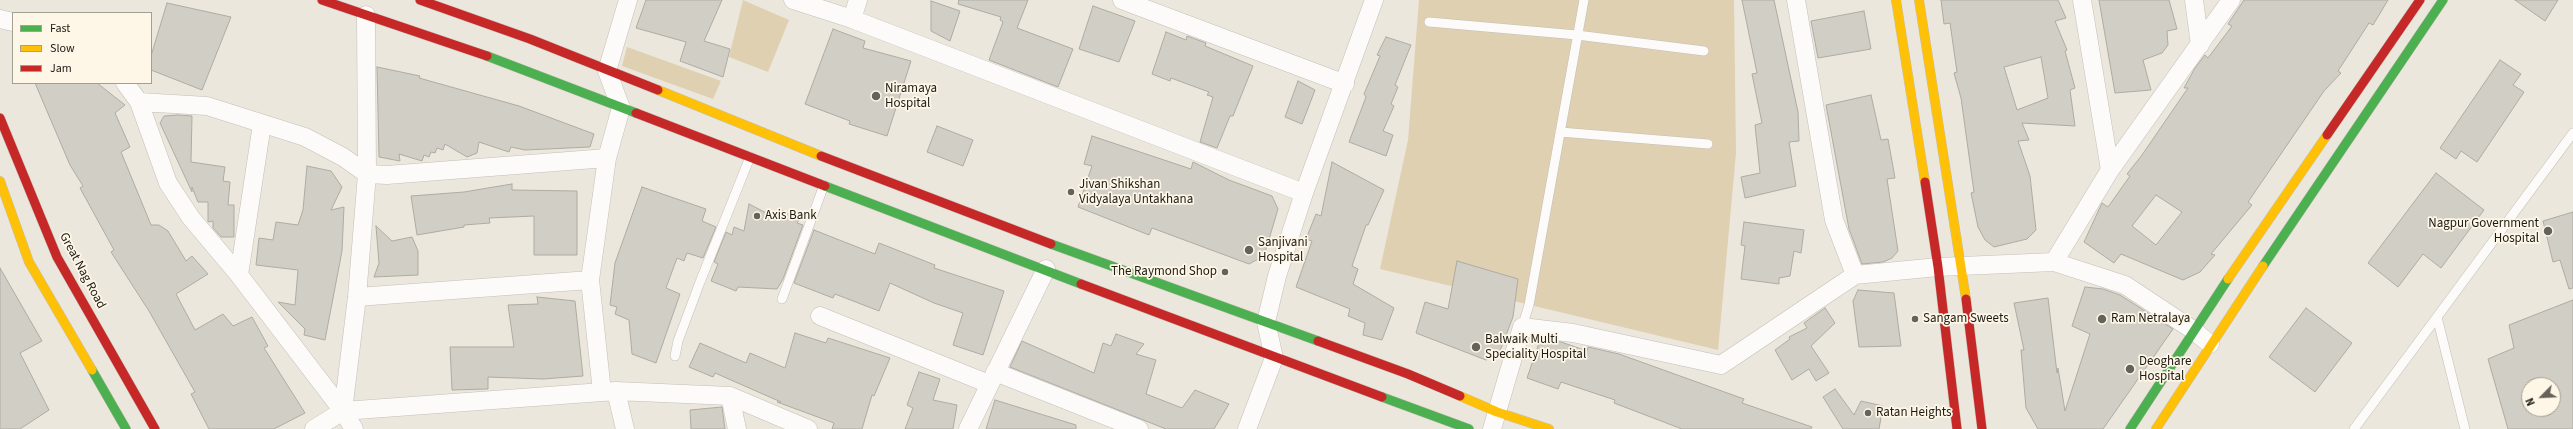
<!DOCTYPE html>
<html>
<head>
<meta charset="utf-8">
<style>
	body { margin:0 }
	#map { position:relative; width:2573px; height:429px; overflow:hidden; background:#ece7dd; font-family:"Source Sans 3",sans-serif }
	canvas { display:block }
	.legend { position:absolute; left:12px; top:12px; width:140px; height:72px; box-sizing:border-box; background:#fef7e8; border:1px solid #a49f93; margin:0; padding:5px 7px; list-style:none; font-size:12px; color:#1d1a14 }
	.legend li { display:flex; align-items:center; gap:8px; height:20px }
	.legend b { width:20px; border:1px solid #a49f93 }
	.north { position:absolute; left:2521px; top:377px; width:40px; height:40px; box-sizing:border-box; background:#fef7e8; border:1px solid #a49f93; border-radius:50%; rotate:246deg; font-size:11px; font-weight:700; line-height:16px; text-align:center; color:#1d1a14 }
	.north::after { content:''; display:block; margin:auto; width:14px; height:18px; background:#65625a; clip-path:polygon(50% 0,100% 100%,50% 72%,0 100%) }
</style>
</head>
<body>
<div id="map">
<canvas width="2573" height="429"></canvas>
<ul class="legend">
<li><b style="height:5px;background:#4caf50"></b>Fast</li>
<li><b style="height:5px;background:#ffc107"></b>Slow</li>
<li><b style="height:5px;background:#c62828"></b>Jam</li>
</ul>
<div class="north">N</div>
</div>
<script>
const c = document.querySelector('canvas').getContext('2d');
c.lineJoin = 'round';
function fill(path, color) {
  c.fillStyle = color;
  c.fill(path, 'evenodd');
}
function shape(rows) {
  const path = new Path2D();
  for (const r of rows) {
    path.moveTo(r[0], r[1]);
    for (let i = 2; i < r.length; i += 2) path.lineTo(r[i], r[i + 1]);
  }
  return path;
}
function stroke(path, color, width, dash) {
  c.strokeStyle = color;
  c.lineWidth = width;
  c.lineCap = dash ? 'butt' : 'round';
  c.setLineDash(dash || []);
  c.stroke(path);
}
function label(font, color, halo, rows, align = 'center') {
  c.font = font + ' "Source Sans 3",sans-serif';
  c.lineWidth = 3.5;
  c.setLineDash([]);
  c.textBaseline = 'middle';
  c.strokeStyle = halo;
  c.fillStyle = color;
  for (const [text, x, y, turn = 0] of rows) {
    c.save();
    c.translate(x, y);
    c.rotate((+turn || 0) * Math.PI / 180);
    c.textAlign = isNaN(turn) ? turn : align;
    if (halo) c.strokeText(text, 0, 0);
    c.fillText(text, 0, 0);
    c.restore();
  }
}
fill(shape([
	[743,0,789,20,768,72,729,57],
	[1419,0,1734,0,1736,153,1718,350,1380,269,1408,140],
	[627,47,721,81,713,99,622,66]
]), '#dfd0b1');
const building = shape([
	[646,0,722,0,704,41,730,49,723,77,680,61,686,42,636,28,646,0],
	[959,0,1028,0,1017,28,1073,49,1058,87,989,60,1003,22,1000,20,1001,17,958,4,959,0],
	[1742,0,1774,0,1798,112,1799,141,1789,142,1796,186,1745,198,1741,177,1760,173,1755,125,1762,123,1752,74,1757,73,1742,0],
	[1941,0,2058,0,2066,18,2055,21,2067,50,2065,51,2075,88,2070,90,2075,126,2022,123,2029,140,2018,141,2030,176,2036,230,2027,239,1994,247,1985,240,1978,227,1971,193,1974,192,1961,98,1954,73,1957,72,1950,23,1944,24,1941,0],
	[2041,57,2048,98,2017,110,2004,67,2041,57],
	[2099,0,2169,0,2177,29,2167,31,2168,45,2162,53,2143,60,2151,90,2115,93,2099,0],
	[2244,0,2388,0,2373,25,2369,23,2338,71,2341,73,2324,91,2248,202,2252,205,2211,254,2215,255,2200,272,2183,280,2121,254,2114,263,2084,242,2102,203,2108,207,2130,176,2127,174,2142,155,2188,88,2184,88,2195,68,2205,55,2208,58,2232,26,2228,24,2244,0],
	[2156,195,2182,212,2156,245,2132,226,2156,195],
	[2515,0,2558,0,2545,21,2515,0],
	[931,1,960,11,950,41,931,31,931,1],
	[167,3,231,17,202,90,151,70,151,56,167,3],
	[1093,6,1135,21,1119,62,1079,49,1093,6],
	[1864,11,1871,49,1818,58,1811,21,1864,11],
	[833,29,865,41,863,48,911,61,887,136,849,124,850,121,805,104,833,29],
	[1166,32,1186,40,1187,36,1206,43,1205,46,1253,66,1233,116,1230,116,1217,148,1200,142,1213,97,1207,95,1209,92,1171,78,1170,81,1152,74,1166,32],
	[1386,37,1411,45,1395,85,1398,87,1391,104,1394,106,1383,131,1393,135,1386,156,1349,142,1366,97,1364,94,1380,56,1377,55,1386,37],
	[2500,60,2521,74,2513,85,2524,92,2477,162,2461,151,2456,159,2440,148,2500,60],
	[377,67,420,76,419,78,519,106,594,134,590,147,525,150,511,147,509,152,479,142,477,153,467,157,445,144,443,150,437,148,435,153,431,152,429,157,424,155,422,161,399,154,400,161,379,157,377,67],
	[1298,81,1315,90,1302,124,1285,117,1298,81],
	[35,83,97,83,125,105,115,113,130,147,121,152,151,225,159,225,168,231,186,261,192,256,208,274,176,294,195,330,223,314,233,326,252,317,268,346,264,348,305,413,274,429,209,429,191,394,195,392,149,311,111,252,114,250,80,188,83,186,70,165,35,83],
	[1871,95,1881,140,1888,139,1895,178,1887,179,1898,251,1892,258,1883,262,1862,264,1849,229,1826,105,1871,95],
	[178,115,192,116,191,162,225,167,223,181,230,182,228,205,234,205,234,237,221,237,213,228,213,221,208,222,208,202,198,202,192,187,192,192,160,123,164,116,178,115],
	[937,126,973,140,963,166,927,152,937,126],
	[1092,136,1191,169,1193,162,1229,180,1272,196,1278,209,1264,256,1249,264,1152,228,1149,235,1078,207,1092,166,1084,164,1092,136],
	[1332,162,1384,190,1368,225,1366,225,1352,266,1358,269,1353,284,1394,308,1382,340,1363,335,1365,323,1348,316,1350,309,1296,287,1312,241,1306,239,1316,214,1321,216,1332,162],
	[307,166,331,171,342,187,331,210,344,207,342,251,325,340,304,335,305,329,278,302,295,305,298,270,256,265,259,238,273,240,276,222,298,225,303,210,307,166],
	[2436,173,2484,210,2441,268,2423,254,2398,287,2368,263,2436,173],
	[512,184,512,190,577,191,577,255,534,255,534,216,489,218,490,223,464,225,464,227,417,235,411,196,464,192,512,184],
	[642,187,706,209,702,221,716,227,703,258,687,253,684,261,677,258,666,288,680,294,656,363,632,354,629,320,615,314,617,307,610,305,615,263,642,187],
	[749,204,778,219,782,210,799,220,797,223,803,225,783,279,777,289,738,287,736,291,711,281,718,264,714,262,726,232,732,235,734,227,744,231,749,204],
	[2573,212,2573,288,2569,289,2560,260,2553,262,2543,221,2573,212],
	[1744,222,1804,230,1801,253,1794,251,1790,276,1779,278,1779,284,1741,279,1745,246,1741,245,1744,222],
	[376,226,392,241,412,237,418,251,418,275,374,277,379,263,376,226],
	[814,230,875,254,879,243,935,265,934,268,1004,291,983,355,953,345,963,313,934,303,890,283,879,311,835,294,833,298,794,283,814,230],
	[1457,261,1518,279,1513,317,1498,356,1486,360,1416,333,1425,302,1448,309,1457,261],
	[0,268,42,341,20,353,49,410,20,429,0,429,0,268],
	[2085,287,2103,289,2120,295,2173,329,2103,429,2038,429,2026,408,2021,350,2024,350,2014,303,2048,298,2057,373,2058,368,2065,411,2090,334,2072,326,2085,287],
	[1858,290,1894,293,1901,346,1859,347,1853,301,1858,290],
	[537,297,575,301,583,376,543,379,488,377,488,389,452,390,450,347,514,347,508,305,538,304,537,297],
	[2573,300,2573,429,2508,429,2488,359,2514,348,2509,325,2573,300],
	[2529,385,2553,385,2553,409,2529,409,2529,385],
	[1825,308,1835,323,1811,346,1829,373,1816,381,1809,369,1792,380,1775,350,1790,339,1789,337,1807,328,1804,323,1825,308],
	[2306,308,2352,343,2315,392,2269,357,2306,308],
	[795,333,826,343,828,338,890,358,874,396,872,395,862,429,832,429,834,423,777,402,781,402,715,373,713,377,689,367,700,343,746,363,750,353,785,368,795,333],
	[1116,334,1144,344,1136,354,1156,360,1146,394,1182,408,1195,390,1229,404,1214,429,1166,429,1010,367,1022,341,1094,373,1103,343,1111,346,1116,334],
	[1540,340,1561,342,1587,351,1588,347,1619,354,1744,399,1742,403,1812,427,1811,429,1682,429,1614,403,1615,400,1561,382,1558,389,1527,378,1540,340],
	[919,372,940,379,933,400,957,405,953,429,905,429,913,408,907,405,919,372],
	[1835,389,1854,415,1861,401,1883,406,1879,429,1843,429,1823,397,1835,389],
	[995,400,1076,425,1076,429,986,429,995,400],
	[722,407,725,429,691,429,690,410,722,407]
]);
fill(building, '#d1cec5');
stroke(building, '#aeaba3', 1);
const lane = shape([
	[1429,22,1577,35,1704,51],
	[1560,132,1708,144],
	[782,299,824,185],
	[1522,327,1529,305,1584,0],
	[675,356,678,341,700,282,750,157],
	[2354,429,2437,317],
	[2465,429,2437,317,2573,133]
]);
const street = shape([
	[793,0,852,19,1304,193],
	[1122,0,1345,84],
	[1796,0,1834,220,1855,275,1938,267,2054,262,2125,285,2193,330,2210,344],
	[2082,0,2110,170],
	[2194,0,2200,45],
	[0,19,13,22],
	[852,19,858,0],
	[125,83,139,102,168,183,191,218,239,275,343,411,354,429],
	[139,102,207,106,305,137,343,157,367,174,387,175,607,158],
	[2054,262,2110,170,2231,0],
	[239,275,262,124],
	[357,297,590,280],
	[820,316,989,384],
	[995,372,1139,429],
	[616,391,625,429],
	[602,392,590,280,607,158,621,108,607,71,628,0],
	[730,396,737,429],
	[343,411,357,297,367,174,366,15],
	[314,429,343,411,616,391,730,396,808,429],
	[968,429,1046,269],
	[1247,429,1274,358,1266,322,1277,276,1304,193,1374,0],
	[1492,429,1522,327,1573,333,1721,365,1855,275]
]);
const fast = shape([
	[487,56,636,113],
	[825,186,1081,284],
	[1051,244,1318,341],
	[2263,266,2443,0],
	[92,370,126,429],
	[1382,397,1469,429],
	[2130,429,2228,279]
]);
const slow = shape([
	[1896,0,1925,182],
	[1919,0,1966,299],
	[658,90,821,156],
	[0,181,29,262,92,370],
	[2228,279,2327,135],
	[1460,396,1497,412,1549,429],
	[2156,429,2263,266]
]);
const jam = shape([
	[322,0,487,56],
	[420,0,530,39,658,90],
	[636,113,825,186],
	[0,118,57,257,155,429],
	[2327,135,2420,0],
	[821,156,1051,244],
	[1925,182,1938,267,1957,429],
	[1081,284,1382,397],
	[1966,299,1982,429],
	[1318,341,1408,374,1460,396]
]);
stroke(lane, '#c3bfb7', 10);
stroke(street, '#c3bfb7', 19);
stroke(fast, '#c3bfb7', 10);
stroke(slow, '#c3bfb7', 10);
stroke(jam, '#c3bfb7', 10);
stroke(lane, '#fcfbfa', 9);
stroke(street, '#fcfbfa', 18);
stroke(fast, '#4caf50', 9);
stroke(slow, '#ffc107', 9);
stroke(jam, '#c62828', 9);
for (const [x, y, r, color] of [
	[876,96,5,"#65625a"],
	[1071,192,4,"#65625a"],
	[757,216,4,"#65625a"],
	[2548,231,5,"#65625a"],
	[1249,250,5,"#65625a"],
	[1225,272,4,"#65625a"],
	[1915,319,4,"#65625a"],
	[2102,319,5,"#65625a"],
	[1476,347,5,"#65625a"],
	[2130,369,5,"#65625a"],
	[1868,413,4,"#65625a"]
]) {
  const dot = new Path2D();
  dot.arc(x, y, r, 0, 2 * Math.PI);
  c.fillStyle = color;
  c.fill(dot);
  stroke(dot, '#fef7e8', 1.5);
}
label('13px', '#1d1a14', '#fef7e8', [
	["Niramaya",885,89],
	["Hospital",885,104],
	["Jivan Shikshan",1079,185],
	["Vidyalaya Untakhana",1079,200],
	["Axis Bank",765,216],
	["Nagpur Government",2539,224,"right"],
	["Hospital",2539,239,"right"],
	["Sanjivani",1258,243],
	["Hospital",1258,258],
	["The Raymond Shop",1217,272,"right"],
	["Sangam Sweets",1923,319],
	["Ram Netralaya",2111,319],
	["Balwaik Multi",1485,340],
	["Speciality Hospital",1485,355],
	["Deoghare",2139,362],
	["Hospital",2139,377],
	["Ratan Heights",1876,413]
], 'left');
label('13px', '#1d1a14', '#fef7e8', [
	["Great Nag Road",82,271,62]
]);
</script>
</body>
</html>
